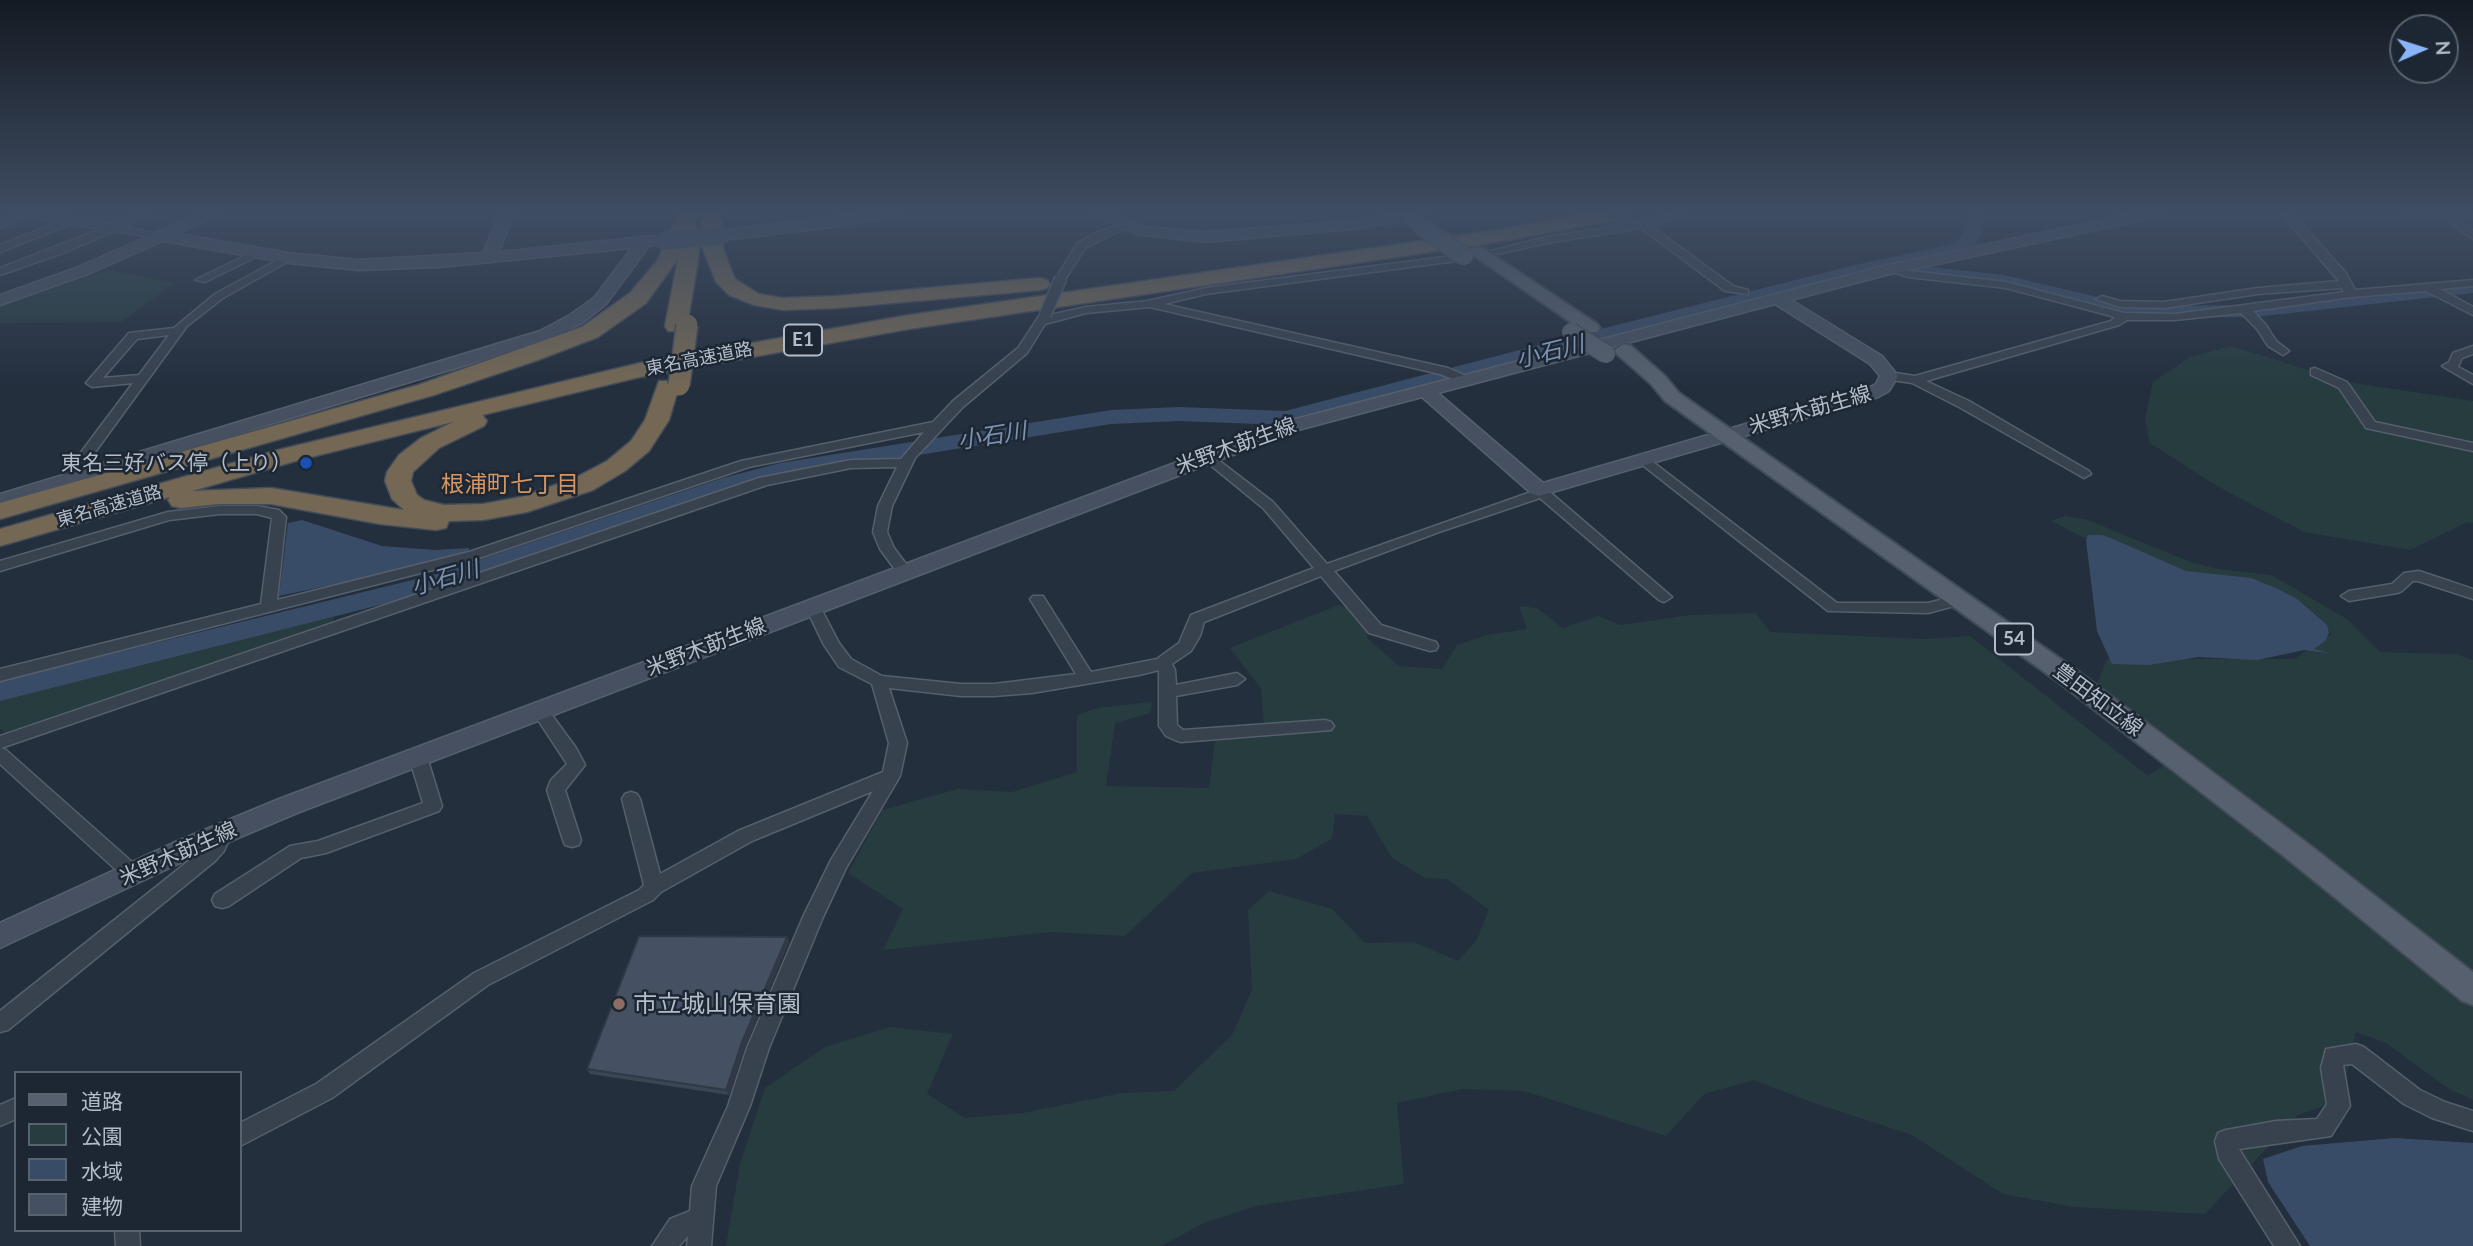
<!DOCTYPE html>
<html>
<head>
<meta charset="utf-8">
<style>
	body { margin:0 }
	#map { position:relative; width:2473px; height:1246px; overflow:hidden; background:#242f3e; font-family:Lato,"Noto Sans JP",sans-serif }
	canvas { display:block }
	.legend { position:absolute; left:14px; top:1071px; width:228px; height:161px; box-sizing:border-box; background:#1d2633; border:2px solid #59626f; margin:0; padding:9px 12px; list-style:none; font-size:21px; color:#b4bcc9 }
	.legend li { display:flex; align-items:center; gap:14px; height:35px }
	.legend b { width:35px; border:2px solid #59626f }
	.north { position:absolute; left:2389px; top:14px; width:70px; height:70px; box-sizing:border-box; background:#1d2633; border:2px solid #59626f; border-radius:50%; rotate:87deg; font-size:19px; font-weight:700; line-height:28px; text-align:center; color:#b4bcc9 }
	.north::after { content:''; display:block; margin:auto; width:24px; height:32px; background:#8ab4f8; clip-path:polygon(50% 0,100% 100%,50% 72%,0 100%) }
</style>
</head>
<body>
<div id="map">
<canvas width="2473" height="1246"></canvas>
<ul class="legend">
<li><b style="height:9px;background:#56606e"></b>道路</li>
<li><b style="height:19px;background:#263c3f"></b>公園</li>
<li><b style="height:19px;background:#394c67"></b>水域</li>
<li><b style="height:19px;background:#455162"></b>建物</li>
</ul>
<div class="north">N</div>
</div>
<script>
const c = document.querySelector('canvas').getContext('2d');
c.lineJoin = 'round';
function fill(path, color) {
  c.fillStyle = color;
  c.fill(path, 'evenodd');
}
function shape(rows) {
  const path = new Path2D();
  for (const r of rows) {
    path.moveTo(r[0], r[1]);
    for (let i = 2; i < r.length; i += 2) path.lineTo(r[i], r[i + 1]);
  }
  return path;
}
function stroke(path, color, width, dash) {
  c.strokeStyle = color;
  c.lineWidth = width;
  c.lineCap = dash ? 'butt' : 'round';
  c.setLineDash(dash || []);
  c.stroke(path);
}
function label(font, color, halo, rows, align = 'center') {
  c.font = font + ' Lato,"Noto Sans JP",sans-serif';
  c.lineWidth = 5;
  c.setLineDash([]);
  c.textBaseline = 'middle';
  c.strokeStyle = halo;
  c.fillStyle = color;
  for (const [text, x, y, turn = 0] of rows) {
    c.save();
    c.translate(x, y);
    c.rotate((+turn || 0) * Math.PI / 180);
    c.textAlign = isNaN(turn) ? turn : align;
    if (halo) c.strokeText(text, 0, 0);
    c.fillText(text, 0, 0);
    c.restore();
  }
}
fill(shape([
	[108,270,175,283,121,322,0,323,0,306],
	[2231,346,2347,382,2473,401,2473,523,2468,522,2410,550,2304,532,2215,485,2150,443,2145,419,2153,382,2190,357],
	[2065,516,2088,520,2190,562,2218,569,2271,575,2347,619,2380,652,2455,654,2473,660,2473,1100,2449,1089,2386,1043,2356,1032,2341,1100,2298,1115,2205,1214,2074,1207,2003,1194,1912,1135,1811,1102,1754,1080,1704,1094,1666,1136,1524,1091,1462,1089,1397,1103,1404,1184,1256,1206,1204,1223,1161,1246,726,1246,740,1164,765,1088,825,1047,890,1027,953,1034,927,1094,965,1118,1023,1113,1122,1093,1174,1091,1232,1035,1252,990,1248,910,1269,891,1332,909,1365,943,1414,942,1458,961,1476,941,1489,910,1447,879,1425,878,1392,858,1367,816,1335,814,1332,839,1296,859,1192,873,1125,936,1051,932,883,950,903,909,848,873,882,810,958,789,1012,792,1077,772,1077,715,1098,708,1152,702,1150,713,1115,723,1106,786,1209,788,1215,740,1265,737,1261,689,1230,648,1339,605,1370,618,1367,638,1399,666,1442,669,1457,645,1487,635,1527,629,1519,606,1537,608,1563,628,1599,616,1620,625,1691,615,1756,613,1770,632,1925,639,1970,636,2148,776,2186,750,2097,684,2107,659,2294,659,2332,634,2295,605,2141,560,2107,542,2082,537,2051,521],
	[335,614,332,623,16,734,5,733,0,728,0,700]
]), '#263c3f');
fill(shape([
	[302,520,382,546,435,550,469,548,469,551,388,573,279,596,288,523],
	[2088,535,2102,535,2113,539,2186,571,2251,578,2278,589,2297,599,2327,625,2329,633,2326,640,2314,649,2329,653,2304,650,2257,660,2198,657,2149,665,2112,664,2097,631,2086,540],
	[2395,1138,2473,1143,2473,1246,2310,1246,2268,1182,2263,1159,2302,1146]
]), '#394c67');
stroke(shape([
	[2281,213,2337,279,2343,290,2341,301]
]), '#394c67', 3.5);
fill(shape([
	[1968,213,1986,213,1981,235,1971,251,1911,265,2004,275,2136,306,2254,305,2473,281,2473,293,2254,317,2136,318,2004,287,1898,275,1889,270,1599,341,1285,425,1179,421,1111,424,782,477,741,488,455,586,0,701,0,681,437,574,723,478,780,463,1111,410,1179,407,1285,411,1585,333,1855,265,1953,244,1963,235,1968,213]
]), '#394c67');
const street = shape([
	[18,213,42,213,112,224,138,213,152,213,124,227,168,236,163,239,114,231,63,253,0,275,0,268,101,229,71,224,0,252,0,245,59,222,28,217,0,228,0,221,18,213],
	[1672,213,1688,213,1651,226,1733,286,1748,290,1748,294,1725,291,1641,228,1547,243,1484,257,1479,254,1547,237,1642,222,1672,213],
	[2281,213,2292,213,2346,273,2355,290,2473,280,2473,286,2440,289,2473,307,2473,315,2426,291,2351,297,2253,311,2266,325,2276,341,2289,351,2283,355,2268,346,2257,329,2241,313,2175,320,2127,320,2119,325,1926,381,1969,401,2089,471,2091,474,2084,478,1959,407,1912,383,1885,379,1883,376,1889,372,1915,376,2111,321,2115,317,2006,288,1908,277,1890,271,1890,267,1894,266,1910,271,2006,282,2124,313,2175,314,2344,292,2342,288,2258,294,2164,308,2120,307,2096,299,2102,296,2120,301,2164,302,2258,288,2339,281,2281,213],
	[2397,213,2473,213,2473,217,2456,217,2473,231,2473,239,2443,217,2402,216,2397,213],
	[1120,224,1129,226,1085,248,1065,280,1057,280,1056,278,1077,244,1091,235,1120,224],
	[255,251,264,253,205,282,195,280,255,251],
	[1467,254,1472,257,1471,259,1206,294,1164,304,1448,368,1466,376,1466,382,1462,383,1440,374,1150,307,1086,313,1045,324,1027,353,963,407,915,458,892,506,887,532,894,548,912,572,909,575,899,575,880,549,873,532,878,506,897,467,851,468,767,485,1,748,6,750,140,869,143,874,140,879,133,882,126,879,0,764,0,736,759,478,851,460,901,459,924,432,749,467,479,558,0,681,0,669,261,604,272,518,257,514,220,514,169,520,0,571,0,561,168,512,220,506,257,506,279,510,286,517,277,600,469,552,741,461,933,422,953,401,1018,348,1041,313,1049,313,1050,315,1086,307,1148,301,1206,288,1467,254],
	[285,256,294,258,223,298,187,326,74,481,64,481,62,478,64,475,133,383,92,387,86,383,129,333,174,328,215,294,285,256],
	[169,335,139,375,103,378,137,339,169,335],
	[2473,346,2473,354,2462,358,2458,367,2473,375,2473,384,2442,366,2449,362,2453,353,2473,346],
	[2315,368,2347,382,2375,422,2473,443,2473,451,2366,428,2339,388,2311,375,2311,369,2315,368],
	[1208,452,1273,502,1327,564,1531,492,1534,487,1539,486,1544,487,1672,597,1664,602,1659,600,1540,498,1439,532,1334,571,1381,625,1436,642,1438,646,1436,650,1430,651,1369,633,1321,576,1204,622,1200,636,1191,651,1172,664,1175,670,1176,685,1237,673,1245,679,1237,685,1176,696,1177,725,1183,730,1325,720,1331,722,1334,726,1331,730,1181,742,1175,740,1166,736,1159,726,1159,670,1139,675,1032,693,994,696,961,696,889,688,907,743,900,776,846,868,823,917,769,1048,750,1106,716,1186,711,1246,687,1246,688,1236,679,1246,652,1246,670,1219,690,1211,692,1186,728,1106,747,1048,803,917,831,860,873,791,752,841,661,892,653,900,488,985,332,1098,240,1146,240,1123,316,1084,474,973,639,890,644,885,622,799,625,794,631,792,637,794,640,799,660,874,738,831,883,772,889,743,872,684,839,667,824,645,805,606,808,603,818,603,839,643,851,659,882,676,961,684,994,684,1076,674,1030,599,1033,596,1043,596,1091,672,1157,659,1179,643,1191,615,1314,568,1263,508,1203,459,1201,456,1208,452],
	[1645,456,1837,603,1928,603,1960,595,1968,600,1965,603,1928,613,1828,611,1640,463,1638,460,1640,457,1645,456],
	[2419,571,2473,589,2473,599,2418,581,2413,581,2402,591,2397,593,2349,601,2341,596,2349,591,2392,584,2404,573,2419,571],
	[540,705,546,707,576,748,585,765,565,790,581,840,579,845,572,847,565,845,563,840,547,790,551,780,567,764,532,711,534,707,540,705],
	[418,751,424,753,427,757,442,806,439,811,326,853,301,858,229,906,222,908,215,906,212,900,215,894,290,846,318,841,423,803,409,757,412,753,418,751],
	[223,826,230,828,232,833,224,851,215,861,8,1030,0,1032,0,1011,201,851,216,828,223,826],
	[2356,1044,2364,1047,2420,1090,2445,1102,2473,1111,2473,1131,2432,1118,2404,1104,2352,1064,2343,1065,2350,1106,2331,1136,2239,1149,2300,1246,2274,1246,2219,1159,2215,1141,2218,1133,2226,1130,2276,1121,2317,1119,2327,1104,2321,1068,2326,1049,2356,1044],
	[16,1098,16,1119,0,1126,0,1105,16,1098],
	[115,1230,139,1230,140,1246,116,1246,115,1230]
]);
const secondary = shape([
	[201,213,220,213,178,234,289,253,358,260,483,253,500,213,514,213,499,252,654,236,662,241,659,244,649,246,606,304,582,323,552,339,0,506,0,494,540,331,570,315,594,298,632,248,440,267,358,270,289,263,163,241,88,274,0,305,0,295,76,268,201,213],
	[864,213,899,213,892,217,824,228,723,240,715,235,723,230,864,213],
	[1091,213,1111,213,1144,227,1205,232,1353,221,1397,213,1430,213,1423,217,1353,229,1205,242,1136,234,1091,213],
	[2135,213,2163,213,2156,217,1886,275,1791,300,1882,356,1898,376,1889,391,1878,397,1539,496,1532,494,1422,397,1298,430,297,813,193,857,0,948,0,923,173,843,279,799,1284,422,1884,266,2135,213],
	[1775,304,1870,364,1880,376,1876,384,1866,389,1543,483,1438,393,1775,304]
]);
const primary = shape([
	[1393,213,1412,213,1430,227,1422,232,1416,230,1393,213],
	[1478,245,1597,324,1600,328,1597,332,1585,332,1472,254,1470,250,1478,245],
	[1624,344,1631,346,1665,376,1679,393,2075,669,2306,842,2473,972,2473,1005,2462,1001,2286,858,2057,681,1665,401,1651,384,1617,354,1615,350,1624,344]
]);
const highway = shape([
	[679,213,699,213,693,225,700,230,698,261,687,326,684,331,668,331,665,326,678,259,646,303,598,337,538,360,434,395,0,519,0,503,418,385,582,327,630,293,657,261,679,213],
	[701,213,721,213,723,249,735,279,759,294,783,298,837,296,1040,278,1047,280,1050,284,1047,288,1040,290,837,308,783,310,754,305,729,295,716,282,703,249,701,213],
	[1589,213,1629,213,1620,219,1491,243,909,329,640,377,482,415,487,421,484,426,439,448,413,472,411,481,417,495,424,500,444,505,483,504,521,497,575,478,607,461,631,441,645,420,659,381,675,381,679,386,669,420,649,451,625,471,593,490,527,512,483,520,449,521,446,528,436,530,380,524,271,504,219,504,181,508,172,506,168,500,170,497,0,546,0,529,282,449,640,363,909,315,1491,231,1589,213],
	[453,422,421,438,399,455,387,472,385,481,392,499,404,510,271,488,192,491,299,460,453,422]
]);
stroke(street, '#565f6c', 3);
stroke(secondary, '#565f6c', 3);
stroke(primary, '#414a57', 4);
stroke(highway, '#434c59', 3);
fill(street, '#38414e');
fill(secondary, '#465061');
fill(primary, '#56606e');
fill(highway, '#746855');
const streetBridge = shape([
	[1612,213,1627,223],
	[1045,315,1061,278]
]);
const secondaryBridge = shape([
	[663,241,723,235]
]);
const primaryBridge = shape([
	[1422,227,1464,256],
	[1571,332,1606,354]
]);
const highwayBridge = shape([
	[679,385,687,325]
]);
stroke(streetBridge, '#565f6c', 14, []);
stroke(secondaryBridge, '#565f6c', 19, []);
stroke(primaryBridge, '#414a57', 20, []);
stroke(highwayBridge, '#434c59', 24, []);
stroke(streetBridge, '#38414e', 11);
stroke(secondaryBridge, '#465061', 17);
stroke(primaryBridge, '#56606e', 18);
stroke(highwayBridge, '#746855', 21);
fill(shape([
	[787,937,789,942,745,1047,729,1095,590,1074,587,1069]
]), '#3b4654');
fill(shape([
	[787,937,789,942,745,1047,729,1095,726,1090,742,1042]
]), '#303945');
const building = shape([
	[639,936,787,937,742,1042,726,1090,587,1069,639,936]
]);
fill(building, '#455162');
stroke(building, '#303945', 2);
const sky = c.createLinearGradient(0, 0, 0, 388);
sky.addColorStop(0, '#141a22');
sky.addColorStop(0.55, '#3f4d63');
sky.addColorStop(1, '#3f4d6300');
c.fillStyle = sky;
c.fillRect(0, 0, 2473, 388);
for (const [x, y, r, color] of [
	[306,463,7,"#1a4fb4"],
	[619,1004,7,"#8d6e63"]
]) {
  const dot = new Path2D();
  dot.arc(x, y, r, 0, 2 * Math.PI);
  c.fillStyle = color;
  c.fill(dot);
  stroke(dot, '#1d2633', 2.5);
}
label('18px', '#b4bcc9', '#1d2633', [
	["東名高速道路",699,359,-11],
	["東名高速道路",109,506,-16]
]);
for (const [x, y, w] of [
	[803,340,38],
	[2014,639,38]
]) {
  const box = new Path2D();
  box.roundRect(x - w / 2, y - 15.5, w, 31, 5);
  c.fillStyle = '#1d2633';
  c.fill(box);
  stroke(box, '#b4bcc9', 2);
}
label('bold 19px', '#b4bcc9', null, [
	["E1",803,340],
	["54",2014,639]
]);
label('21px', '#b4bcc9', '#1d2633', [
	["米野木莇生線",1810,410,-16],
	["米野木莇生線",1236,446,-20],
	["米野木莇生線",706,647,-21],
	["豊田知立線",2098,700,37],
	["米野木莇生線",178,854,-24]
]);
label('21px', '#b4bcc9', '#1d2633', [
	["東名三好バス停（上り）",292,463]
], 'right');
label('italic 23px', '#7c92b1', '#1d2633', [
	["小石川",1550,352,-14],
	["小石川",992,436,-9],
	["小石川",445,578,-16]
]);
label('23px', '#d59563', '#1d2633', [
	["根浦町七丁目",510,485]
]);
label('24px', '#b4bcc9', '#1d2633', [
	["市立城山保育園",633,1004]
], 'left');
</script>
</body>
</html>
